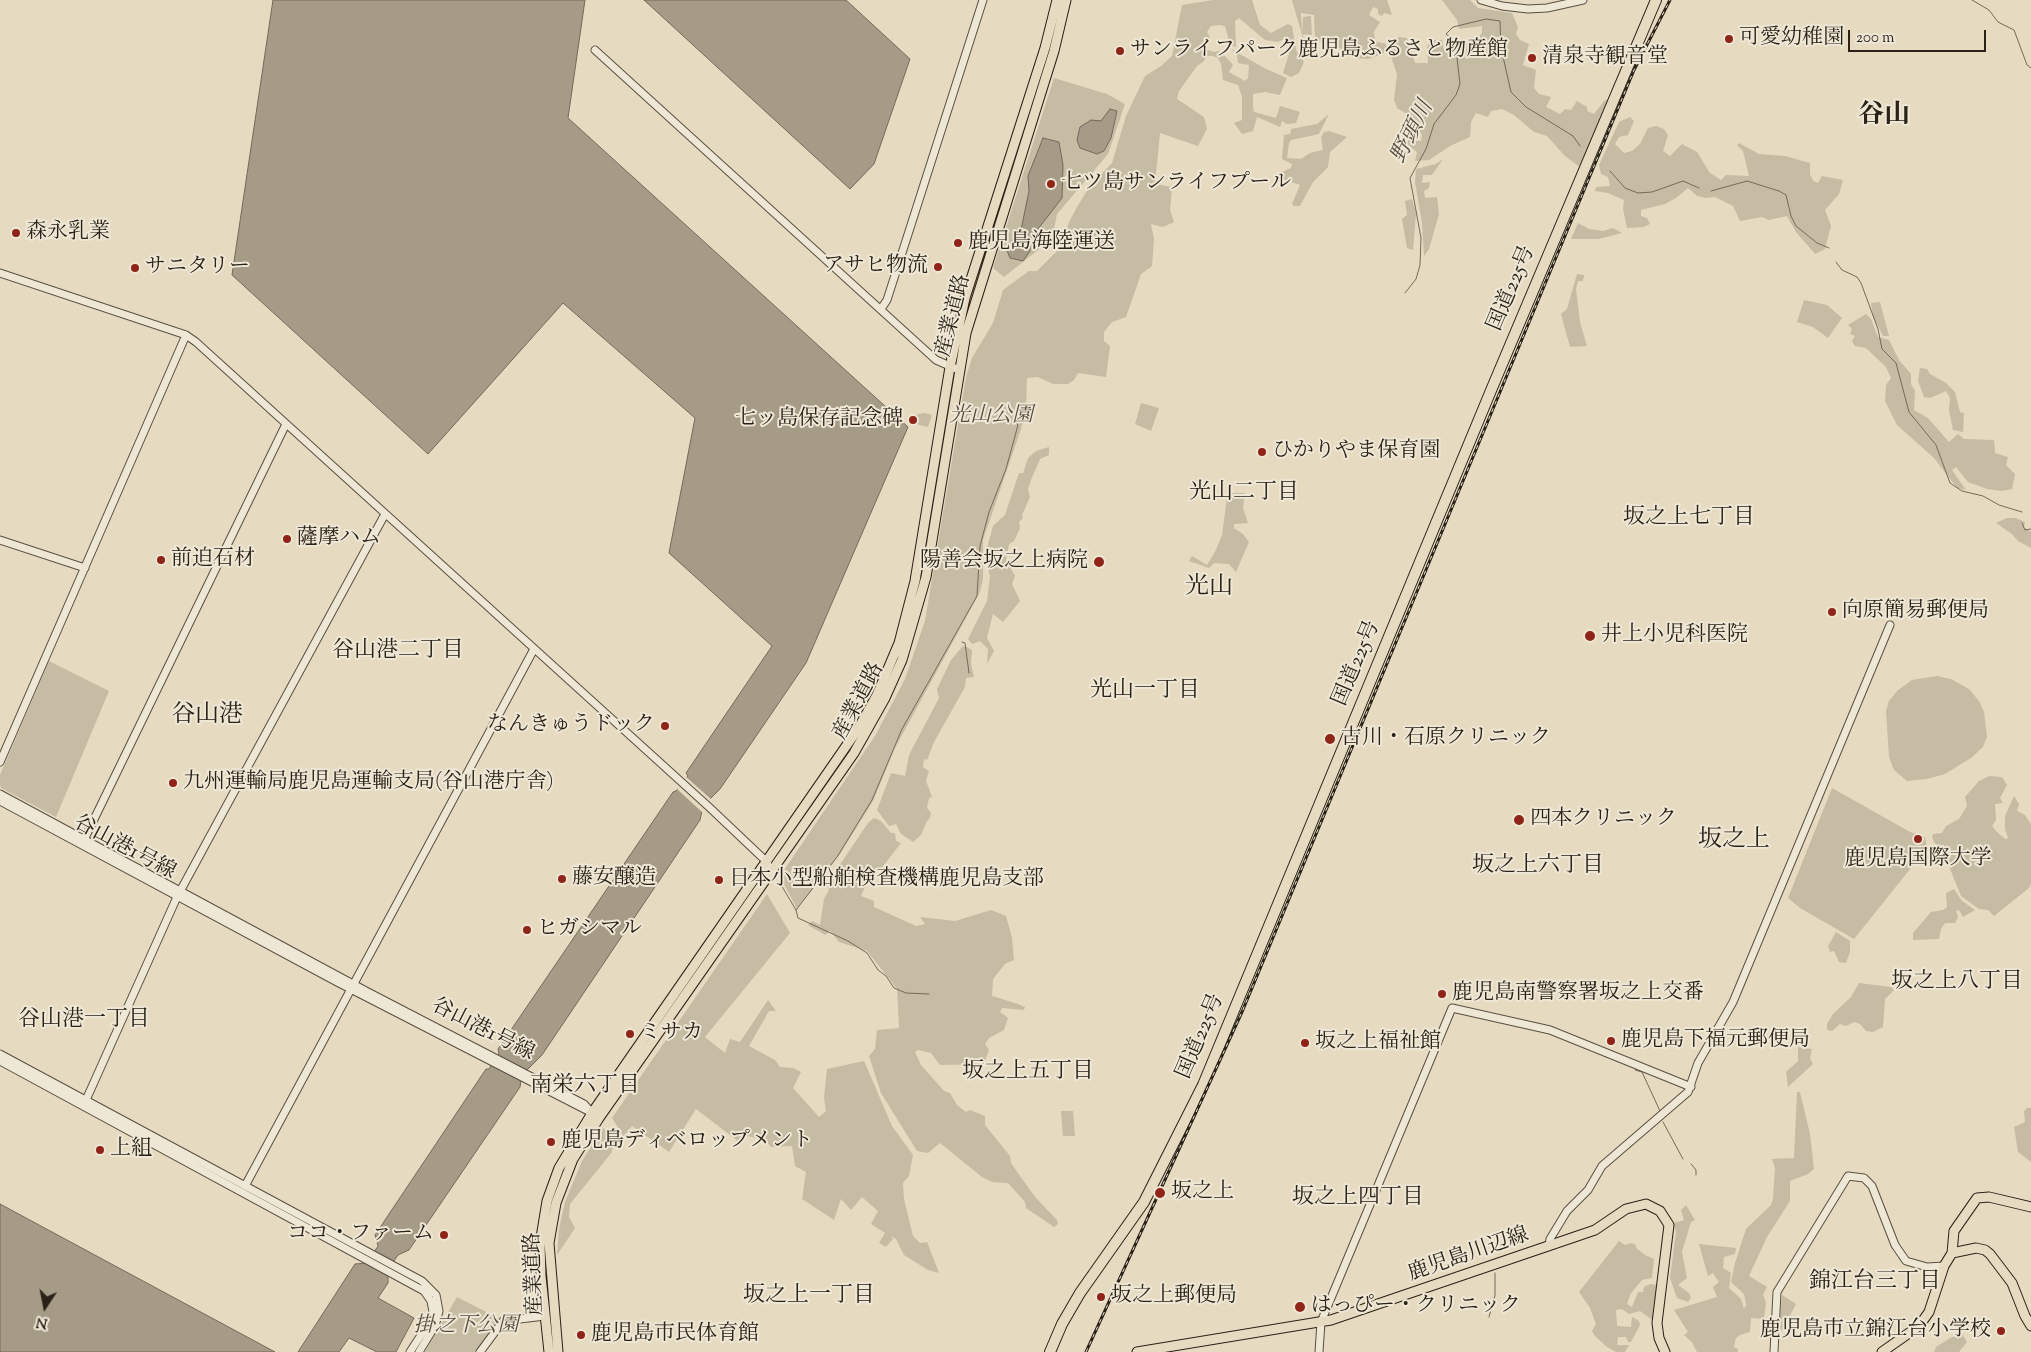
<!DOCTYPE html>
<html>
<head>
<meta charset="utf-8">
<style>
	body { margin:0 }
	#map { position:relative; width:2031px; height:1352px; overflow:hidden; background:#e6dac0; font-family:"Sorts Mill Goudy",serif }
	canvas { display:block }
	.north { position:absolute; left:20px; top:1282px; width:50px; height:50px; -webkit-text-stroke:4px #efe7d6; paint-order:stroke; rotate:191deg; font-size:14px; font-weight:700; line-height:20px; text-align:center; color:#2a2117 }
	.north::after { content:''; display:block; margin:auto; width:18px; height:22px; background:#2a2117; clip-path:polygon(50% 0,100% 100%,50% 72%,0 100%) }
	.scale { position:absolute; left:1848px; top:30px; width:138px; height:22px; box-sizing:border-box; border:2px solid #2a2117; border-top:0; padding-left:6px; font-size:15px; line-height:18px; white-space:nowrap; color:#2a2117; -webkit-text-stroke:4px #efe7d6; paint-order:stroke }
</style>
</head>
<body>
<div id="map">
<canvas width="2031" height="1352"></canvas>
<div class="north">N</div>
<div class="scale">200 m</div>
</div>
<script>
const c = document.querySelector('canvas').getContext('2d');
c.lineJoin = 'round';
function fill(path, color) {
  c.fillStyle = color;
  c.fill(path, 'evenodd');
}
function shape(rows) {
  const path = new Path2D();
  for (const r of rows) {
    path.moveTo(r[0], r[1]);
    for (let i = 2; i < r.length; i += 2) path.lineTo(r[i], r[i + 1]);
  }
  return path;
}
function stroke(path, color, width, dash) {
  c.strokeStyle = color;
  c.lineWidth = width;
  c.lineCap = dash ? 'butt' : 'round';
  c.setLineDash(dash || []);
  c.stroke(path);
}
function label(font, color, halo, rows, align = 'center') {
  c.font = font + ' "Sorts Mill Goudy","Noto Serif JP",serif';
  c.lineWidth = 4;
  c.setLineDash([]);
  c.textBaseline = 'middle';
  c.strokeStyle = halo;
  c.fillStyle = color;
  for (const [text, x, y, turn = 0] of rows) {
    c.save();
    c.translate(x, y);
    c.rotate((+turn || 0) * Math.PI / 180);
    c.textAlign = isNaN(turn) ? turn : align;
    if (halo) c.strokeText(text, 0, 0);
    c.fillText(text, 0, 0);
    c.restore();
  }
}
fill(shape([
	[1213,0,1252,0,1260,25,1271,33,1288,24,1292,26,1296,50,1304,62,1299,73,1291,77,1283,73,1289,54,1287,43,1288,37,1278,42,1265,40,1239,18,1235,21,1236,47,1230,45,1225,26,1219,25,1211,26,1207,32,1210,37,1202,43,1202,48,1214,52,1219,51,1225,56,1233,65,1229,72,1245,81,1248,78,1249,65,1238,63,1237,55,1231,49,1266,69,1287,78,1280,95,1265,92,1253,94,1253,108,1254,112,1276,118,1280,106,1300,112,1296,123,1287,124,1282,121,1280,127,1257,117,1253,131,1242,134,1234,123,1242,120,1242,97,1238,85,1223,80,1221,64,1218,58,1213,56,1207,56,1203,62,1197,66,1179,91,1177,99,1204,117,1207,129,1198,146,1160,133,1155,184,1172,187,1170,210,1174,222,1163,227,1151,224,1154,239,1152,266,1141,274,1126,317,1112,322,1104,332,1104,341,1110,346,1106,377,1078,373,1074,380,1068,384,1053,384,1038,377,1027,378,1026,407,1021,429,983,540,983,579,980,592,895,748,873,801,840,854,797,909,780,876,875,736,905,679,925,621,966,377,972,358,993,323,1003,290,1029,271,1037,271,1062,246,1069,222,1077,207,1090,186,1112,163,1126,116,1145,76,1161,66,1172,56,1182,5],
	[1292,0,1387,0,1392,15,1384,13,1382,16,1378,14,1378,9,1373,7,1369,15,1380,22,1374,32,1375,41,1386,44,1387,47,1383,54,1368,59,1354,58,1350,52,1315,40,1314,15,1301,13,1302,34,1303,17,1311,16,1312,35,1303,34,1304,42],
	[1442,0,1470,0,1478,8,1512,13,1518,27,1516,34,1520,40,1529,44,1523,65,1536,70,1534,88,1539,94,1551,97,1546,107,1560,114,1565,109,1571,110,1577,101,1587,107,1587,111,1594,114,1604,101,1612,97,1580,167,1565,156,1547,136,1534,132,1514,115,1502,109,1491,111,1488,117,1476,113,1471,122,1470,137,1450,146,1429,160,1415,161,1417,152,1407,144,1409,138,1421,141,1422,135,1407,114,1397,108,1394,100,1397,74,1390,54,1390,46,1399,37,1407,38,1415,63,1428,63,1427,48,1430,40,1442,40,1444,50,1458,50,1464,43,1477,38,1482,33,1482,26,1459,29,1457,20],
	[1054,78,1107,94,1125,104,1108,154,1057,214,1052,239,1004,277,993,268],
	[1329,114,1319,134,1291,140,1289,143,1287,158,1301,159,1310,153,1323,150,1321,137,1324,132,1329,131,1347,137,1330,152,1328,167,1313,182,1300,206,1294,206,1292,204,1300,185,1273,176,1291,168,1292,164,1282,159,1284,135,1290,134,1291,129,1317,124],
	[1630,117,1634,121,1628,135,1619,137,1615,144,1624,153,1632,151,1640,144,1648,128,1656,126,1664,129,1668,135,1663,151,1670,156,1682,144,1697,152,1710,173,1721,180,1726,175,1749,176,1743,151,1737,145,1739,143,1759,154,1785,156,1810,163,1810,174,1813,181,1818,183,1822,176,1843,180,1839,194,1825,210,1831,226,1825,249,1815,254,1796,232,1787,216,1769,220,1762,217,1740,221,1733,206,1715,197,1706,198,1697,196,1688,188,1676,198,1665,204,1641,210,1641,216,1647,218,1650,224,1643,227,1627,228,1623,209,1624,200,1608,193,1595,191,1596,187,1610,186,1608,177,1601,174,1599,165,1619,122],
	[1443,159,1432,175,1423,175,1422,183,1430,182,1429,188,1424,191,1425,198,1437,197,1439,214,1429,249,1424,256,1422,223,1415,182,1416,169,1436,164],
	[1412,199,1416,213,1413,250,1407,248,1402,219,1407,215,1405,201],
	[1578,223,1589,229,1603,231,1613,228,1622,233,1599,239,1571,239],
	[1577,274,1584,275,1583,281,1578,281,1576,289,1580,322,1587,346,1570,347,1561,314,1567,309],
	[1804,300,1827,305,1842,318,1828,338,1813,327,1797,322],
	[1880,302,1889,336,1883,336,1873,317,1871,303],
	[1866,314,1871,319,1878,337,1889,340,1899,360,1911,374,1911,384,1915,391,1914,410,1928,418,1949,442,1958,434,1964,439,1994,440,1995,453,2008,457,2006,465,2015,474,2012,489,2002,491,1987,489,1968,482,1956,467,1952,470,1966,490,1957,488,1934,458,1897,425,1885,401,1886,385,1891,378,1886,367,1866,348,1855,346,1852,341,1855,336,1850,334,1852,329,1848,325],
	[1920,368,1927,369,1930,374,1946,383,1955,392,1960,412,1964,413,1963,432,1953,430,1949,410,1950,398,1946,391,1930,398,1924,397,1918,381],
	[1141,403,1159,408,1151,431,1135,424],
	[925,413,932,415,928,427,908,422,908,416],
	[1049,447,1049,455,1040,459,1031,480,1028,489,1030,497,1022,515,1023,518,1019,522,1020,528,1014,541,1009,544,1006,560,1015,576,1012,584,1020,601,1003,622,993,614,987,638,994,651,987,664,988,649,980,641,972,644,968,639,987,601,990,576,987,566,987,548,993,526,1005,515,1019,473,1023,473,1028,458,1036,451],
	[1231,493,1245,493,1243,508,1248,523,1234,524,1234,528,1243,534,1249,542,1236,572,1229,564,1214,563,1209,568,1189,561,1192,556,1207,565,1215,552,1222,535,1227,498],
	[2007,518,2016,518,2025,522,2024,527,2031,532,2031,548,2018,541,2012,534,1996,523],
	[965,646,972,650,971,664,974,677,966,678,965,687,934,742,927,760,924,759,923,767,929,771,926,781,932,797,929,798,927,808,931,813,930,818,927,821,921,835,913,842,901,834,896,824,889,826,877,810,891,773,905,776,909,755,939,698,937,689,951,660,962,647],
	[49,661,109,691,56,817,1,788,0,784,0,775],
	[1937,676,1951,679,1969,689,1979,701,1984,712,1987,737,1983,747,1971,758,1945,774,1927,779,1907,781,1894,770,1889,757,1886,711,1889,701,1897,691,1912,680],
	[1989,776,2002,777,2007,785,2000,798,2003,803,1995,804,1996,820,1992,826,1997,832,2005,839,2008,838,2005,829,2005,816,2014,796,2019,804,2017,811,2025,815,2031,824,2031,883,2029,888,1994,916,1988,910,1979,909,1961,896,1944,854,1934,842,1932,837,1933,834,1942,833,1946,826,1959,819,1967,806,1965,797,1979,781],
	[1832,788,1910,832,1925,837,1927,848,1854,939,1800,908,1788,898],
	[874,818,881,821,891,833,895,833,896,841,901,843,880,870,872,872,861,896,874,901,874,907,916,926,925,924,920,917,955,921,991,910,1006,916,1012,938,1014,960,1005,964,993,979,992,996,1018,1004,1025,1007,1024,1010,1002,1008,1000,1012,1008,1018,1004,1030,989,1038,985,1044,989,1050,984,1064,940,1065,931,1053,918,1050,915,1052,921,1065,944,1091,950,1093,957,1105,966,1112,970,1110,985,1116,985,1125,1010,1156,1011,1163,1020,1176,1036,1198,1057,1220,1058,1224,1054,1227,1026,1208,1025,1202,1008,1183,992,1182,982,1177,940,1143,928,1153,917,1151,881,1093,869,1056,875,1049,877,1030,899,1028,897,989,867,951,839,942,830,931,825,935,808,925,812,921,820,925,824,899,829,890,827,884,868,823],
	[1954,889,1962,901,1975,910,1963,917,1959,910,1956,911,1958,917,1955,923,1945,923,1941,929,1939,939,1913,940,1913,933,1931,912,1943,910,1947,907,1946,893],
	[767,894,790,933,705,1037,725,1053,730,1039,740,1042,768,1000,776,1011,769,1011,749,1046,775,1060,780,1067,793,1068,801,1072,793,1088,819,1117,826,1111,824,1098,827,1069,864,1061,892,1126,913,1155,909,1176,903,1183,904,1199,913,1236,920,1243,927,1242,939,1273,928,1270,904,1255,896,1239,891,1236,893,1239,886,1247,879,1243,885,1233,871,1224,878,1211,862,1197,851,1210,841,1199,834,1220,802,1199,806,1172,795,1166,792,1146,771,1147,760,1134,756,1138,743,1135,738,1141,696,1109,669,1152,632,1126,624,1137,612,1118],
	[1836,932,1850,941,1850,952,1846,963,1839,962,1834,951,1830,952,1828,946],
	[1859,983,1891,987,1894,990,1885,999,1883,1027,1873,1032,1866,1031,1860,1024,1854,1022,1846,1026,1840,1024,1832,1031,1827,1030,1827,1024,1833,1014,1851,997],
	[1798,1047,1812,1049,1810,1058,1813,1064,1788,1087,1786,1072,1798,1061],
	[1797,1092,1800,1092,1810,1134,1814,1169,1808,1174,1790,1181,1790,1201,1767,1237,1749,1276,1767,1287,1763,1295,1766,1303,1764,1319,1751,1318,1750,1332,1740,1335,1736,1338,1734,1347,1738,1349,1738,1352,1697,1352,1692,1342,1684,1335,1688,1332,1674,1310,1717,1297,1713,1287,1719,1282,1713,1273,1708,1276,1699,1244,1736,1248,1735,1254,1724,1257,1723,1268,1731,1273,1729,1288,1741,1299,1744,1309,1746,1305,1744,1294,1731,1282,1735,1263,1746,1229,1771,1205,1773,1199,1775,1168,1772,1159,1794,1158],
	[2027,1108,2031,1108,2031,1162,2018,1152,2014,1127,2025,1122,2024,1111],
	[1061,1111,1073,1111,1075,1136,1063,1136],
	[603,1128,610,1133,613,1138,612,1152,570,1204,569,1217,575,1228,557,1255,559,1229,565,1202,582,1161],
	[1686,1205,1695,1220,1691,1222,1682,1252,1687,1278,1678,1285,1689,1293,1691,1298,1688,1302,1677,1298,1670,1278,1676,1232,1674,1223,1684,1220,1681,1210],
	[1619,1241,1625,1245,1631,1243,1636,1245,1636,1248,1645,1255,1654,1259,1652,1278,1642,1280,1631,1293,1627,1304,1632,1307,1638,1292,1643,1292,1644,1287,1650,1284,1657,1285,1656,1291,1659,1293,1655,1322,1640,1311,1629,1314,1622,1309,1616,1310,1617,1326,1631,1327,1632,1317,1639,1321,1640,1325,1631,1342,1628,1342,1626,1337,1618,1337,1617,1345,1629,1345,1625,1352,1616,1352,1607,1347,1595,1336,1592,1331,1596,1324,1590,1308,1579,1292],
	[1782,1295,1796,1304,1782,1331,1779,1330],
	[457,1297,500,1319,476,1352,425,1352],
	[1962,1334,1967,1342,1959,1352,1934,1352,1936,1347,1952,1337]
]), '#c6bba3');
const water = shape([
	[273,0,585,0,568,118,908,427,806,663,720,789,703,806,700,820,542,1055,522,1075,520,1087,409,1250,398,1255,388,1270,388,1283,378,1298,414,1318,396,1352,377,1352,349,1338,339,1352,298,1352,355,1264,367,1263,378,1246,375,1235,486,1069,489,1069,499,1053,498,1049,673,792,676,791,688,776,686,773,772,646,669,553,695,418,563,303,428,454,232,275,273,0],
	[644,0,846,0,910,59,874,164,850,189,644,0],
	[1110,109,1117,111,1111,138,1104,151,1097,154,1080,148,1077,140,1080,127,1091,120,1101,121,1110,109],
	[1043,138,1059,142,1063,165,1062,198,1031,238,1030,251,1023,261,1010,258,1006,248,1021,230,1029,191,1028,176,1043,138],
	[0,1204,275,1352,0,1352,0,1204]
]);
fill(water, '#a69b87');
stroke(water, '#746a5a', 1);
fill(shape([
	[685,776,712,800,703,813,677,789]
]), '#e6dac0');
stroke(shape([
	[1972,0,1989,10,1998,22,2014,30,2027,65,2031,68],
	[1610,171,1625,188,1638,193,1652,192,1683,181,1699,188],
	[1711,191,1747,181,1779,191,1786,195,1791,216,1796,226,1817,243,1829,248],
	[1836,262,1842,270,1857,277,1861,283,1878,329,1882,349,1896,363,1909,412,1936,445,1950,483,1962,491,1983,496,1999,505,2022,512],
	[1405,293,1416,279,1420,265,1421,238,1410,178,1426,149,1434,124,1456,95,1460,84,1455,41,1446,34,1453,27,1486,19,1500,21,1501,48,1511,92,1526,107,1573,136,1580,146],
	[2022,523,2025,530,2031,529],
	[962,642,965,643,969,673],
	[780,883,796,910,798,918,848,941,867,953,878,970,886,976,894,988,906,993,929,994],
	[796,910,837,857,872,800,902,729,977,596,980,546,989,512,1006,469,1018,425,1015,422],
	[1635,1070,1642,1072,1660,1111],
	[1663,1122,1683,1159],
	[1691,1164,1696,1170,1696,1175],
	[1489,1317,1495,1295,1495,1273]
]), '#746a5a', 1);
const minor = shape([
	[1481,0,1502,6,1528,9,1547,8,1583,0],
	[595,50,936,360,959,370],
	[0,273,186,335,196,342,709,807,767,862,768,866],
	[881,309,887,300,983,0],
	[0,540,85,568],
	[0,762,186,335],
	[0,794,366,991,528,1075,584,1104,592,1113],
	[0,801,337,982,590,1112],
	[83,842,286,424],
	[0,1054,422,1281,436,1295,439,1311,435,1326,419,1352],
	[0,1061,424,1291,431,1301,433,1312,429,1323,410,1352],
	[86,1100,177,897,385,514],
	[245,1186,534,649],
	[1549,1246,1550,1239,1567,1211,1588,1190,1602,1166,1688,1092,1698,1063,1733,1002,1890,625],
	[480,1352,503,1321,545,1316],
	[1319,1352,1321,1322,1452,1008,1550,1030,1691,1087],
	[1774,1352,1777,1292,1848,1176,1864,1178,1872,1186,1895,1245,1906,1261,1927,1267,1944,1266]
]);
const major = shape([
	[1952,1253,1976,1248,1985,1250,1990,1254,2012,1283,2025,1316,2031,1326],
	[549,1352,541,1276,540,1244,547,1201,559,1168,592,1113,858,729,877,695,899,643,915,581,950,367,965,298,1045,48,1057,0],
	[558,1352,549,1243,556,1203,573,1159,599,1118,854,753,885,698,902,660,926,577,966,333,1054,51,1066,0],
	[1137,1352,1331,1320,1595,1230,1626,1209,1646,1204,1660,1211,1669,1225,1657,1323,1659,1338,1665,1352],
	[1882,1352,1919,1326,1929,1312,1944,1266,1952,1253,1954,1231,1977,1198,1989,1197,2031,1207]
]);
const highway = shape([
	[1050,1352,1062,1324,1080,1293,1144,1202,1203,1085,1492,388,1656,0]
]);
stroke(minor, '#594f41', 9);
stroke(major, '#2a2117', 11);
stroke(highway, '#2a2117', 12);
stroke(minor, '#efe7d6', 7);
stroke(major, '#e6dac0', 9);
stroke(highway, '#e6dac0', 10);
const rail = shape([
	[1086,1352,1242,1012,1634,70,1670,0]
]);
stroke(rail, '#2a2117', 3);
stroke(rail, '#efe7d6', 1, [4]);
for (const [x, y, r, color] of [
	[1729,39,5,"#8f2418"],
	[1120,51,5,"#8f2418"],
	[1532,58,5,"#8f2418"],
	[1051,184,5,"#8f2418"],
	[16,233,5,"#8f2418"],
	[958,243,5,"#8f2418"],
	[938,267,5,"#8f2418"],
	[135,268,5,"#8f2418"],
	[913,420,5,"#8f2418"],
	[1262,452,5,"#8f2418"],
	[287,539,5,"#8f2418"],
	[161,560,5,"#8f2418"],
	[1099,562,6,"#8f2418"],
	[1832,612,5,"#8f2418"],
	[1590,636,6,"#8f2418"],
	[665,726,5,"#8f2418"],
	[1330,739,6,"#8f2418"],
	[173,783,5,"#8f2418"],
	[1519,820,6,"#8f2418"],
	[1918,839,5,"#8f2418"],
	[562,879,5,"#8f2418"],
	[719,880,5,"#8f2418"],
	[527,930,5,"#8f2418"],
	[1442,994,5,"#8f2418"],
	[630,1034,5,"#8f2418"],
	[1611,1041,5,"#8f2418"],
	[1305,1043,5,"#8f2418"],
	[551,1142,5,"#8f2418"],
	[100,1150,5,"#8f2418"],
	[1160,1193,6,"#8f2418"],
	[444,1235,5,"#8f2418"],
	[1101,1297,5,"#8f2418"],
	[1300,1307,6,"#8f2418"],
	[2001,1331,5,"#8f2418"],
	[581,1335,5,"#8f2418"]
]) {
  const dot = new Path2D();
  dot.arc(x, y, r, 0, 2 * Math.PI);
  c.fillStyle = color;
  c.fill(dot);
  stroke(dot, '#efe7d6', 2);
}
label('21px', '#2a2117', '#efe7d6', [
	["可愛幼稚園",1739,39],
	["サンライフパーク鹿児島ふるさと物産館",1130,51],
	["清泉寺観音堂",1542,58],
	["七ツ島サンライフプール",1061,184],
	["森永乳業",26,233],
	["鹿児島海陸運送",968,243],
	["アサヒ物流",928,267,"right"],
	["サニタリー",145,268],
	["七ッ島保存記念碑",903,420,"right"],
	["ひかりやま保育園",1272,452],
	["薩摩ハム",297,539],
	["前迫石材",171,560],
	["陽善会坂之上病院",1088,562,"right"],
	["向原簡易郵便局",1842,612],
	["井上小児科医院",1601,636],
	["なんきゅうドック",655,726,"right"],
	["古川・石原クリニック",1341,739],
	["九州運輸局鹿児島運輸支局(谷山港庁舎)",183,783],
	["四本クリニック",1530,820],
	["鹿児島国際大学",1918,860,"center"],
	["藤安醸造",572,879],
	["日本小型船舶検査機構鹿児島支部",729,880],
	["ヒガシマル",537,930],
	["鹿児島南警察署坂之上交番",1452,994],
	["ミサカ",640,1034],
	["鹿児島下福元郵便局",1621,1041],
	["坂之上福祉館",1315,1043],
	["鹿児島ディベロップメント",561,1142],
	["上組",110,1150],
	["坂之上",1171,1193],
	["ココ・ファーム",434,1235,"right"],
	["坂之上郵便局",1111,1297],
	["はっぴー・クリニック",1311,1307],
	["鹿児島市立錦江台小学校",1991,1331,"right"],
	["鹿児島市民体育館",591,1335]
], 'left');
label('21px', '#2a2117', '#efe7d6', [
	["国道225号",1513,289,-67],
	["産業道路",955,316,-76],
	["国道225号",1358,664,-67],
	["産業道路",860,702,-62],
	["谷山港1号線",124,849,28],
	["谷山港1号線",482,1031,27],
	["国道225号",1202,1037,-67],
	["鹿児島川辺線",1469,1256,-19],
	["産業道路",536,1274,-92]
]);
label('italic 21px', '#594f41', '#efe7d6', [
	["光山公園",991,417],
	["掛之下公園",466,1327]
]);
label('italic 22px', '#554c3e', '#efe7d6', [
	["野頭川",1414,133,-63]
]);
label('22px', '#2a2117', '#efe7d6', [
	["光山二丁目",1244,494],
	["坂之上七丁目",1689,519],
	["谷山港二丁目",398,652],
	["光山一丁目",1145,692],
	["坂之上六丁目",1538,867],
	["坂之上八丁目",1957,983],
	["谷山港一丁目",84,1021],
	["坂之上五丁目",1028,1073],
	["南栄六丁目",585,1087],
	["坂之上四丁目",1358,1199],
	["錦江台三丁目",1875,1283],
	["坂之上一丁目",809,1297]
]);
label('24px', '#2a2117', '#efe7d6', [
	["光山",1209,589],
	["谷山港",207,717],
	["坂之上",1734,842]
]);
label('bold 26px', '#2a2117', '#efe7d6', [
	["谷山",1884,118]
]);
</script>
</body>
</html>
